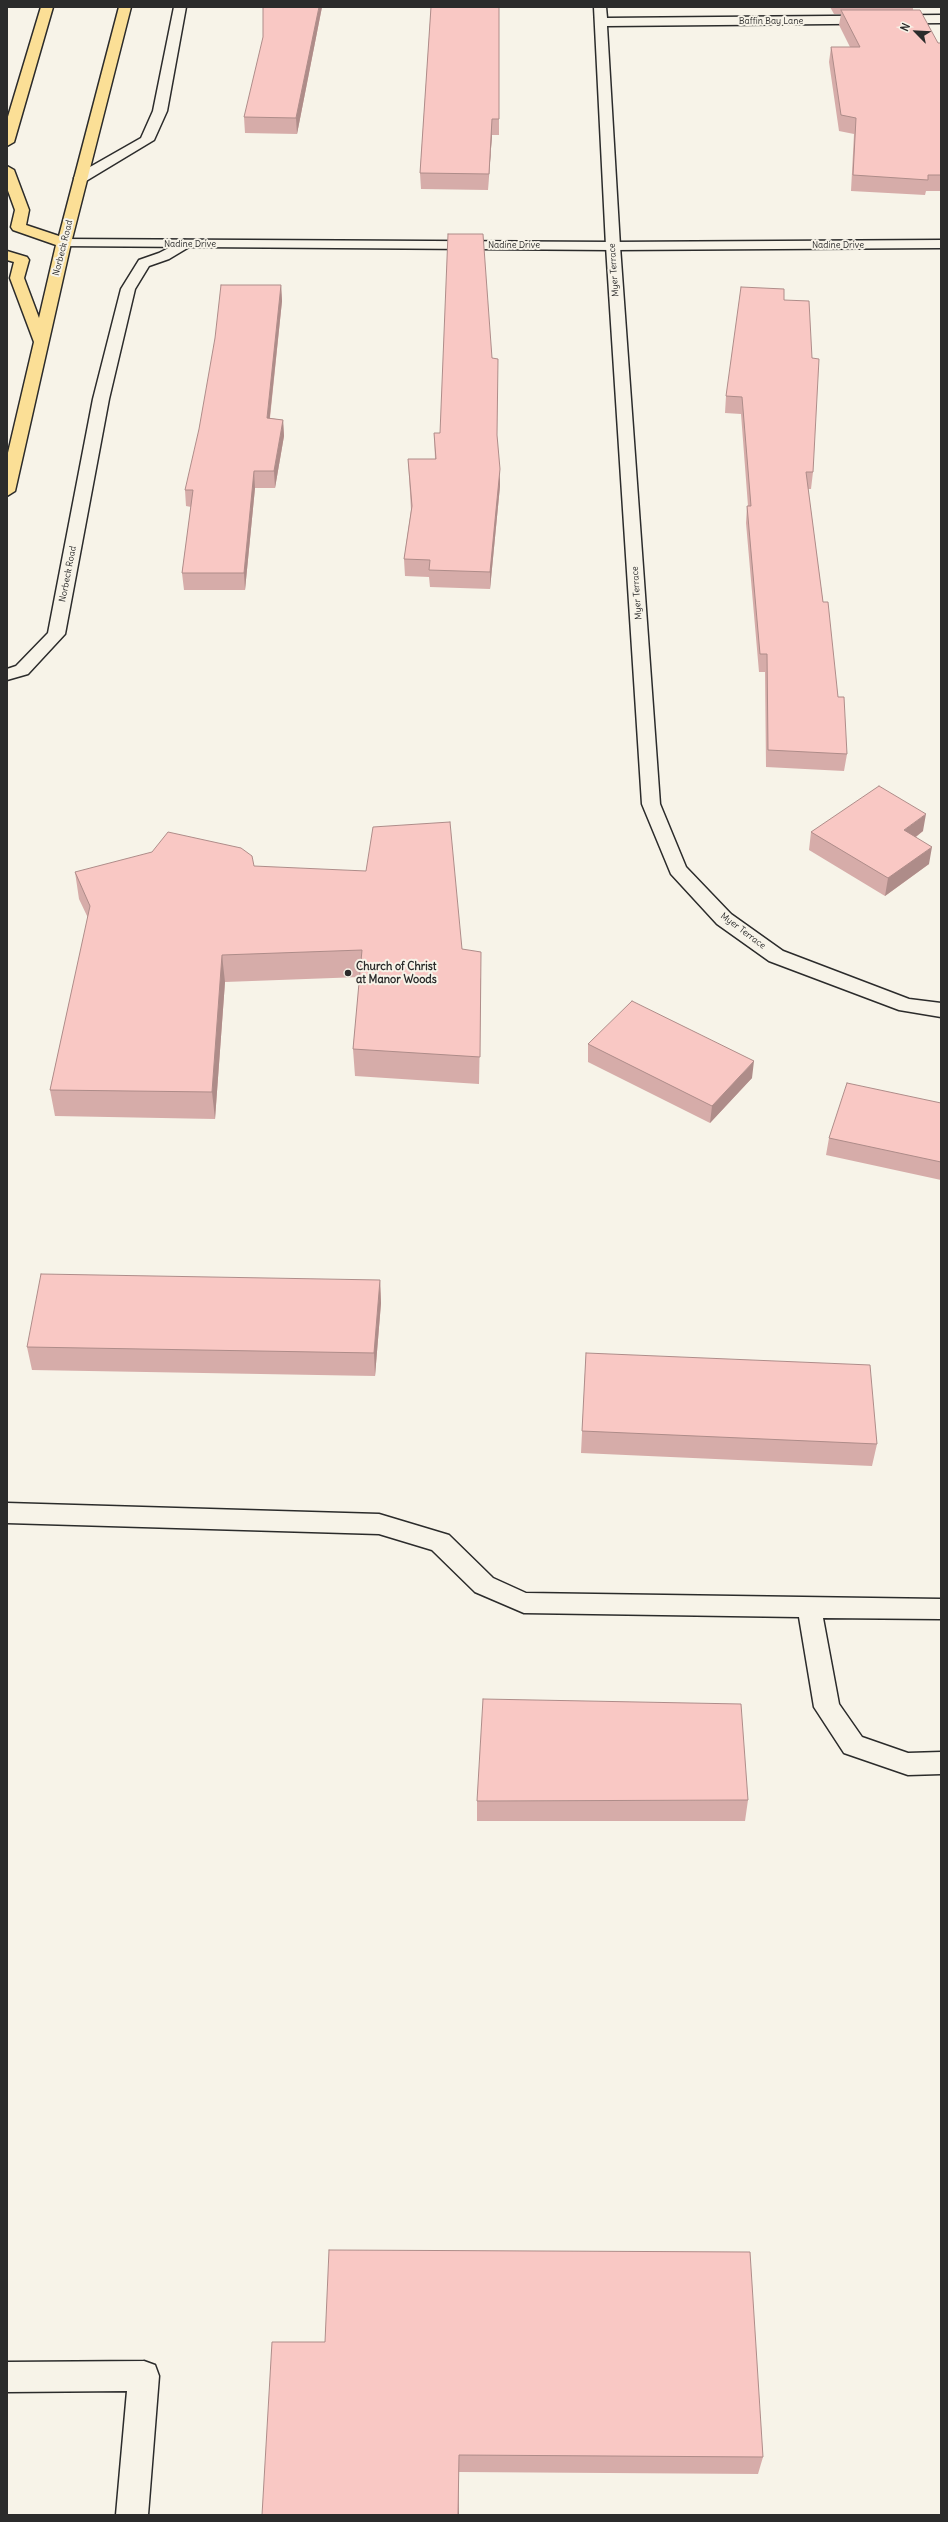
<!DOCTYPE html>
<html>
<head>
<meta charset="utf-8">
<style>
	body { margin:0 }
	#map { position:relative; width:948px; height:2522px; overflow:hidden; background:#f7f3e8; font-family:Delius,sans-serif }
	canvas { display:block }
	.frame { position:absolute; inset:0; border:8px solid #2b2b2b; pointer-events:none }
	.north { position:absolute; left:896px; top:12px; width:40px; height:40px; -webkit-text-stroke:3px #f7f3e8; paint-order:stroke; rotate:294deg; font-size:11px; font-weight:700; line-height:16px; text-align:center; color:#2b2b2b }
	.north::after { content:''; display:block; margin:auto; width:14px; height:18px; background:#2b2b2b; clip-path:polygon(50% 0,100% 100%,50% 72%,0 100%) }
</style>
</head>
<body>
<div id="map">
<canvas width="948" height="2522"></canvas>
<div class="frame"></div>
<div class="north">N</div>
</div>
<script>
const c = document.querySelector('canvas').getContext('2d');
c.lineJoin = 'round';
function shape(rows) {
  const path = new Path2D();
  for (const r of rows) {
    path.moveTo(r[0], r[1]);
    for (let i = 2; i < r.length; i += 2) path.lineTo(r[i], r[i + 1]);
  }
  return path;
}
function stroke(path, color, width, dash) {
  c.strokeStyle = color;
  c.lineWidth = width;
  c.lineCap = dash ? 'butt' : 'round';
  c.setLineDash(dash || []);
  c.stroke(path);
}
function fill(path, color) {
  c.fillStyle = color;
  c.fill(path, 'evenodd');
}
function label(font, color, halo, rows, align = 'center') {
  c.font = font + ' Delius,sans-serif';
  c.lineWidth = 4;
  c.setLineDash([]);
  c.textBaseline = 'middle';
  c.strokeStyle = halo;
  c.fillStyle = color;
  for (const [text, x, y, turn = 0] of rows) {
    c.save();
    c.translate(x, y);
    c.rotate((+turn || 0) * Math.PI / 180);
    c.textAlign = isNaN(turn) ? turn : align;
    if (halo) c.strokeText(text, 0, 0);
    c.fillText(text, 0, 0);
    c.restore();
  }
}
const lane = shape([
	[174,7,186,7,167,111,154,140,86,181,76,181,74,178,76,175,141,138,153,111,174,7],
	[184,240,189,241,191,244,189,247,169,259,149,266,135,289,109,399,65,634,28,674,7,680,7,669,16,666,48,633,93,399,121,289,139,260,159,253,184,240],
	[7,1503,379,1514,449,1535,493,1578,526,1593,941,1599,941,1619,823,1618,839,1704,862,1737,908,1753,941,1752,941,1774,908,1775,844,1753,814,1707,799,1617,524,1613,475,1592,432,1550,379,1534,7,1523,7,1503],
	[144,2361,155,2365,159,2376,148,2515,116,2515,127,2391,7,2392,7,2362,144,2361]
]);
const street = shape([
	[594,7,606,7,607,18,941,15,941,23,607,26,620,246,660,804,686,867,731,914,783,951,909,999,941,1003,941,1017,899,1010,769,961,717,924,671,874,642,804,606,246,594,7]
]);
const secondary = shape([
	[64,239,613,242,941,240,941,248,613,250,59,246,57,243,64,239]
]);
const primary = shape([
	[41,7,53,7,14,142,7,146,7,120,41,7],
	[119,7,131,7,71,243,15,491,7,496,7,457,34,342,10,278,14,262,7,260,7,251,27,257,29,260,24,278,39,318,56,245,13,230,11,227,15,210,7,188,7,166,14,170,29,210,26,225,59,236,119,7]
]);
stroke(lane, '#2b2b2b', 3);
stroke(street, '#2b2b2b', 3);
stroke(secondary, '#2b2b2b', 3);
stroke(primary, '#2b2b2b', 3);
fill(lane, '#f7f3e8');
fill(street, '#f7f3e8');
fill(secondary, '#f7f3e8');
fill(primary, '#fbdf96');
fill(shape([
	[322,7,297,134,245,133,244,117],
	[431,7,499,119,499,135,492,135,488,190,421,189,420,173],
	[830,7,913,7,913,10,938,43,941,43,941,191,926,191,925,195,851,191,854,134,839,131,829,62,831,47,850,47,839,25,841,14,834,14],
	[281,285,282,301,270,418,283,420,284,436,275,488,255,488,245,590,184,590,182,573,191,507,186,506,185,490],
	[784,300,813,472,811,489,808,489,823,602,847,754,844,771,766,767,765,672,759,672,746,523,747,506,748,506,741,414,725,413,726,396],
	[434,433,497,437,500,486,490,589,430,587,429,577,405,576,404,559,411,510,408,459,435,459],
	[923,831,916,837,929,864,885,896,809,850,811,832],
	[254,866,462,949,481,979,479,1084,355,1076,353,1049,360,977,225,982,215,1119,55,1116,50,1090,88,918,79,899,75,872],
	[588,1044,752,1078,710,1123,588,1062],
	[941,1103,941,1180,826,1155,829,1138],
	[380,1280,381,1303,375,1376,32,1370,27,1347],
	[586,1353,877,1444,872,1466,581,1453],
	[748,1800,745,1821,477,1821,477,1801],
	[272,2342,763,2457,758,2474,459,2472]
]), '#d6aca9');
fill(shape([
	[319,7,322,7,297,134,296,118],
	[492,119,492,135,488,190,489,174],
	[281,285,282,301,268,434,267,418],
	[283,420,284,436,275,488,274,471],
	[500,469,500,486,490,589,490,572],
	[254,471,255,488,245,590,244,573],
	[926,814,923,831,901,848,904,830],
	[932,847,929,864,885,896,888,878],
	[222,955,225,982,215,1119,212,1092],
	[754,1061,752,1078,710,1123,712,1106],
	[380,1280,381,1303,375,1376,374,1353],
	[459,2455,459,2515,458,2515]
]), '#ae8c89');
const building = shape([
	[263,7,319,7,296,118,244,117,263,37,263,7],
	[431,7,499,7,499,119,492,119,489,174,420,173,431,7],
	[841,10,920,10,938,43,941,43,941,175,928,175,928,180,853,175,856,118,841,115,831,47,860,47,841,10],
	[448,234,483,234,492,358,498,359,497,435,500,469,490,572,429,570,430,560,404,559,412,506,408,459,436,459,434,433,440,433,448,234],
	[221,285,281,285,267,418,283,420,274,471,254,471,244,573,182,573,193,490,185,490,199,429,215,338,221,285],
	[741,287,784,289,784,300,809,301,812,358,819,359,813,472,806,472,823,602,828,602,838,697,844,697,847,754,768,750,767,654,760,654,747,506,751,506,742,397,726,396,741,287],
	[879,786,926,814,904,830,932,847,888,878,811,832,879,786],
	[450,822,462,949,481,952,480,1057,353,1049,362,950,222,955,212,1092,50,1090,90,906,75,872,152,852,168,832,241,848,252,856,254,866,366,871,373,827,450,822],
	[632,1001,754,1061,712,1106,588,1044,632,1001],
	[847,1083,941,1103,941,1162,829,1138,847,1083],
	[41,1274,380,1280,374,1353,27,1347,41,1274],
	[586,1353,870,1365,877,1444,582,1431,586,1353],
	[483,1699,741,1704,748,1800,477,1801,483,1699],
	[329,2250,750,2252,763,2457,459,2455,458,2515,262,2515,272,2342,325,2342,329,2250]
]);
fill(building, '#f9c8c4');
stroke(building, '#ae8c89', 1);
for (const [x, y, r, color] of [
	[348,973,4,"#2b2b2b"]
]) {
  const dot = new Path2D();
  dot.arc(x, y, r, 0, 2 * Math.PI);
  c.fillStyle = color;
  c.fill(dot);
  stroke(dot, '#f7f3e8', 1.5);
}
label('9px', '#2b2b2b', '#f7f3e8', [
	["Baffin Bay Lane",771,21],
	["Nadine Drive",190,244],
	["Nadine Drive",514,245],
	["Nadine Drive",838,245],
	["Norbeck Road",63,248,-76],
	["Myer Terrace",614,270,-94],
	["Norbeck Road",68,574,-79],
	["Myer Terrace",637,593,-94],
	["Myer Terrace",743,931,37]
]);
label('bold 11px', '#2b2b2b', '#f7f3e8', [
	["Church of Christ",356,967],
	["at Manor Woods",356,980]
], 'left');
</script>
</body>
</html>
